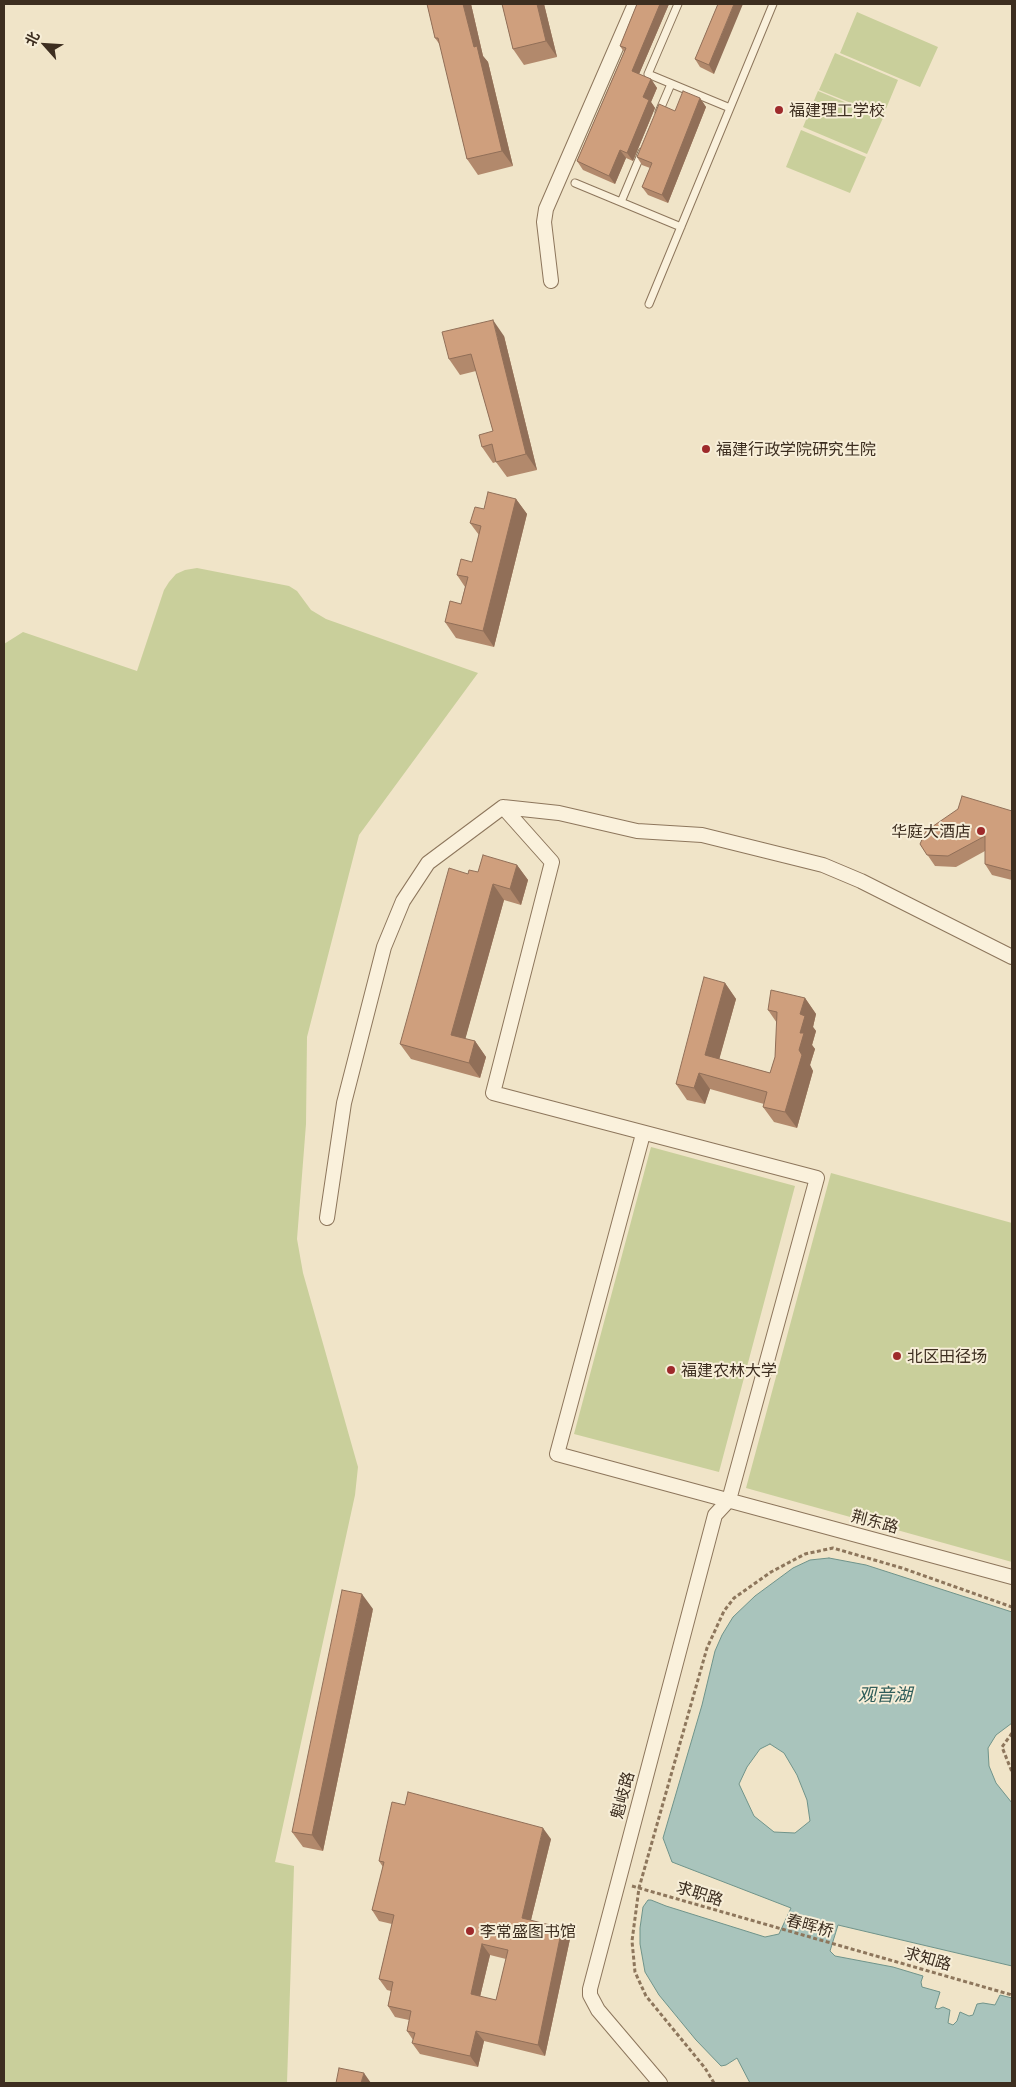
<!DOCTYPE html>
<html>
<head>
<meta charset="utf-8">
<style>
	body { margin:0 }
	#map { position:relative; width:1016px; height:2087px; overflow:hidden; background:#f0e4c8; font-family:Georgia,"Noto Sans SC",serif }
	canvas { display:block }
	.frame { position:absolute; inset:0; border:5px solid #3d2e20; pointer-events:none }
	.north { position:absolute; left:20px; top:20px; width:50px; height:50px; -webkit-text-stroke:4px #f7eed8; paint-order:stroke; rotate:296deg; font-size:14px; font-weight:700; line-height:20px; text-align:center; color:#3d2e20 }
	.north::after { content:''; display:block; margin:auto; width:18px; height:22px; background:#3d2e20; clip-path:polygon(50% 0,100% 100%,50% 72%,0 100%) }
</style>
</head>
<body>
<div id="map">
<canvas width="1016" height="2087"></canvas>
<div class="frame"></div>
<div class="north">北</div>
</div>
<script>
const c = document.querySelector('canvas').getContext('2d');
c.lineJoin = 'round';
function fill(path, color) {
  c.fillStyle = color;
  c.fill(path, 'evenodd');
}
function shape(rows) {
  const path = new Path2D();
  for (const r of rows) {
    path.moveTo(r[0], r[1]);
    for (let i = 2; i < r.length; i += 2) path.lineTo(r[i], r[i + 1]);
  }
  return path;
}
function stroke(path, color, width, dash) {
  c.strokeStyle = color;
  c.lineWidth = width;
  c.lineCap = dash ? 'butt' : 'round';
  c.setLineDash(dash || []);
  c.stroke(path);
}
function label(font, color, halo, rows, align = 'center') {
  c.font = font + ' Georgia,"Noto Sans SC",serif';
  c.lineWidth = 4;
  c.setLineDash([]);
  c.textBaseline = 'middle';
  c.strokeStyle = halo;
  c.fillStyle = color;
  for (const [text, x, y, turn = 0] of rows) {
    c.save();
    c.translate(x, y);
    c.rotate((+turn || 0) * Math.PI / 180);
    c.textAlign = isNaN(turn) ? turn : align;
    if (halo) c.strokeText(text, 0, 0);
    c.fillText(text, 0, 0);
    c.restore();
  }
}
fill(shape([
	[857,12,938,47,920,87,840,53],
	[835,53,898,80,883,116,819,90],
	[818,91,883,118,867,154,803,127],
	[801,130,866,157,850,193,786,167],
	[197,568,289,586,297,591,311,610,326,619,478,673,359,835,307,1037,306,1124,297,1239,303,1273,358,1467,355,1495,275,1862,294,1866,287,2083,4,2083,4,644,23,632,137,671,164,590,169,582,176,574,185,570],
	[651,1147,795,1186,719,1472,574,1434],
	[831,1173,1012,1223,1012,1562,746,1488]
]), '#c9cf9b');
const water = shape([
	[829,1558,866,1565,1012,1612,1012,1723,996,1735,988,1748,989,1766,996,1783,1012,1803,1012,1966,838,1925,830,1951,835,1956,893,1967,923,1976,921,1982,922,1987,940,1992,935,2008,938,2009,943,2007,950,2010,948,2023,953,2025,957,2021,960,2012,969,2016,973,2015,977,2004,983,2003,995,2005,1000,1995,1012,1998,1012,2083,750,2083,737,2058,726,2065,721,2066,696,2040,659,1995,645,1972,640,1944,640,1928,643,1907,648,1900,651,1900,666,1906,765,1937,779,1934,791,1908,672,1862,663,1838,702,1705,715,1651,722,1635,733,1617,755,1596,793,1568,810,1560,829,1558],
	[770,1744,784,1753,797,1775,807,1800,810,1821,795,1833,774,1832,754,1816,739,1784,747,1767,760,1749,770,1744]
]);
fill(water, '#a9c4bc');
stroke(water, '#6f938a', 1);
const lane = shape([
	[678,4,648,74,730,108],
	[659,112,671,84],
	[575,183,681,227],
	[621,202,642,152],
	[649,304,773,4]
]);
const street = shape([
	[551,281,544,222,546,209,635,4],
	[643,1134,557,1454,1012,1577],
	[327,1218,344,1103,384,947,403,901,428,863,503,807],
	[729,1500,817,1178,493,1093,552,862,503,807,559,813,637,831,702,835,823,865,861,881,1012,957],
	[660,2083,598,2010,590,1995,590,1989,715,1515,729,1500]
]);
stroke(lane, '#8d765c', 9);
stroke(street, '#8d765c', 16);
stroke(shape([
	[1012,1733,1002,1747,1012,1772],
	[632,1886,1012,1995],
	[714,2083,705,2068,646,1996,635,1972,632,1941,639,1888,707,1648,724,1611,734,1598,771,1572,805,1554,833,1548,902,1568,1012,1607]
]), '#8d765c', 3, [4, 2.5]);
stroke(lane, '#faf1dc', 7);
stroke(street, '#faf1dc', 14);
fill(shape([
	[427,4,471,4,483,56,488,62,513,166,478,175,467,159,440,45,435,38],
	[502,4,544,4,557,57,524,65,513,49],
	[637,4,669,4,639,74,651,79,657,88,651,102,655,108,633,161,626,158,615,184,583,170,577,161,624,52,620,46],
	[718,4,714,74,700,67,695,59],
	[700,98,706,107,668,203,648,195,642,187,650,168,642,165,637,157,675,111],
	[504,336,537,470,507,477,496,462,493,463,482,447,493,431,476,371,460,375,449,359],
	[516,499,527,514,494,647,456,638,445,622,461,604,465,587,457,575,472,562,479,535,470,523,484,509],
	[1012,811,1012,880,992,875,985,864,985,851,956,867,935,866,920,844],
	[517,865,528,880,521,905,504,900,465,1039,475,1041,486,1057,480,1078,411,1059,400,1044,468,874],
	[725,983,736,999,719,1059,770,1073,775,1057,777,1023,768,1010,805,998,816,1014,813,1027,816,1031,812,1045,815,1049,810,1065,813,1071,797,1128,774,1122,763,1107,764,1104,710,1089,705,1104,687,1100,676,1084],
	[373,1609,323,1851,303,1847,292,1832],
	[551,1839,531,1920,570,1939,545,2056,484,2041,478,2067,420,2054,412,2043,413,2040,407,2031,409,2020,395,2017,388,2006,391,1991,387,1990,379,1979,392,1924,379,1921,372,1910,383,1867,379,1861],
	[490,1955,506,1959,496,2000,480,1997]
]), '#b2896c');
fill(shape([
	[463,4,471,4,483,56,488,62,513,166,502,151,474,47],
	[537,4,544,4,557,57,546,41],
	[660,4,669,4,637,79,632,71],
	[734,4,743,4,714,74,709,65],
	[651,79,657,88,651,102,655,108,633,161,627,153,643,97],
	[700,98,706,107,668,203,662,195],
	[620,150,626,158,615,184,609,176],
	[493,320,504,336,537,470,526,454],
	[516,499,527,514,494,647,483,631],
	[517,865,528,880,521,905,510,889],
	[493,884,504,900,462,1051,451,1035],
	[725,983,736,999,716,1071,705,1055],
	[805,998,816,1014,813,1027,816,1031,812,1045,815,1049,810,1065,813,1071,797,1128,785,1112,799,1050,800,1014],
	[475,1041,486,1057,480,1078,469,1063],
	[699,1073,710,1089,705,1104,694,1088],
	[362,1594,373,1609,323,1851,312,1835],
	[543,1828,551,1839,529,1928,522,1918],
	[562,1928,570,1939,545,2056,538,2045],
	[482,1944,490,1955,478,2005,471,1994],
	[476,2031,484,2041,478,2067,470,2056],
	[364,2073,371,2083,361,2083]
]), '#916f58');
const building = shape([
	[427,4,463,4,474,47,477,46,502,151,467,159,438,38,435,38,427,4],
	[502,4,537,4,546,41,513,49,502,4],
	[637,4,660,4,632,71,651,79,643,97,649,100,627,153,620,150,609,176,577,161,626,48,620,46,637,4],
	[718,4,734,4,709,65,695,59,718,4],
	[683,91,700,98,662,195,642,187,652,163,637,157,659,104,675,111,683,91],
	[493,320,526,454,496,462,492,444,482,447,479,435,493,431,471,354,449,359,442,332,493,320],
	[488,492,516,499,483,631,445,622,450,601,461,604,468,577,457,575,461,559,472,562,481,526,470,523,475,507,484,509,488,492],
	[962,796,1012,811,1012,871,985,864,985,836,948,856,927,855,920,844,926,831,958,809,962,796],
	[483,855,517,865,510,889,493,884,451,1035,475,1041,469,1063,400,1044,449,868,468,874,469,870,478,872,483,855],
	[704,977,725,983,705,1055,770,1073,775,1057,777,1012,768,1010,771,990,805,998,800,1014,805,1016,800,1033,804,1033,799,1050,802,1055,785,1112,763,1107,767,1092,699,1073,694,1088,676,1084,704,977],
	[342,1590,362,1594,312,1835,292,1832,342,1590],
	[408,1792,543,1828,522,1918,562,1928,538,2045,476,2031,470,2056,412,2043,415,2033,407,2031,411,2011,388,2006,393,1982,379,1979,394,1915,372,1910,384,1862,379,1861,392,1802,405,1805,408,1792],
	[482,1944,508,1950,496,2000,471,1994,482,1944],
	[339,2068,364,2073,361,2083,336,2083,339,2068]
]);
fill(building, '#cf9f7d');
stroke(building, '#916f58', 1);
for (const [x, y, r, color] of [
	[779,110,5,"#9e2a2b"],
	[706,449,5,"#9e2a2b"],
	[981,831,5,"#9e2a2b"],
	[897,1356,5,"#9e2a2b"],
	[671,1370,5,"#9e2a2b"],
	[470,1931,5,"#9e2a2b"]
]) {
  const dot = new Path2D();
  dot.arc(x, y, r, 0, 2 * Math.PI);
  c.fillStyle = color;
  c.fill(dot);
  stroke(dot, '#f7eed8', 2);
}
label('16px', '#3d2e20', '#f7eed8', [
	["福建理工学校",789,110],
	["福建行政学院研究生院",716,449],
	["华庭大酒店",971,831,"right"],
	["北区田径场",907,1356],
	["福建农林大学",681,1370],
	["李常盛图书馆",480,1931]
], 'left');
label('16px', '#3d2e20', '#f7eed8', [
	["荆东路",875,1521,15],
	["魁岐路",622,1795,-75],
	["求职路",700,1893,17],
	["春晖桥",810,1925,15],
	["求知路",928,1958,16]
]);
label('italic 18px', '#2f5d5a', '#f7eed8', [
	["观音湖",885,1694]
]);
</script>
</body>
</html>
